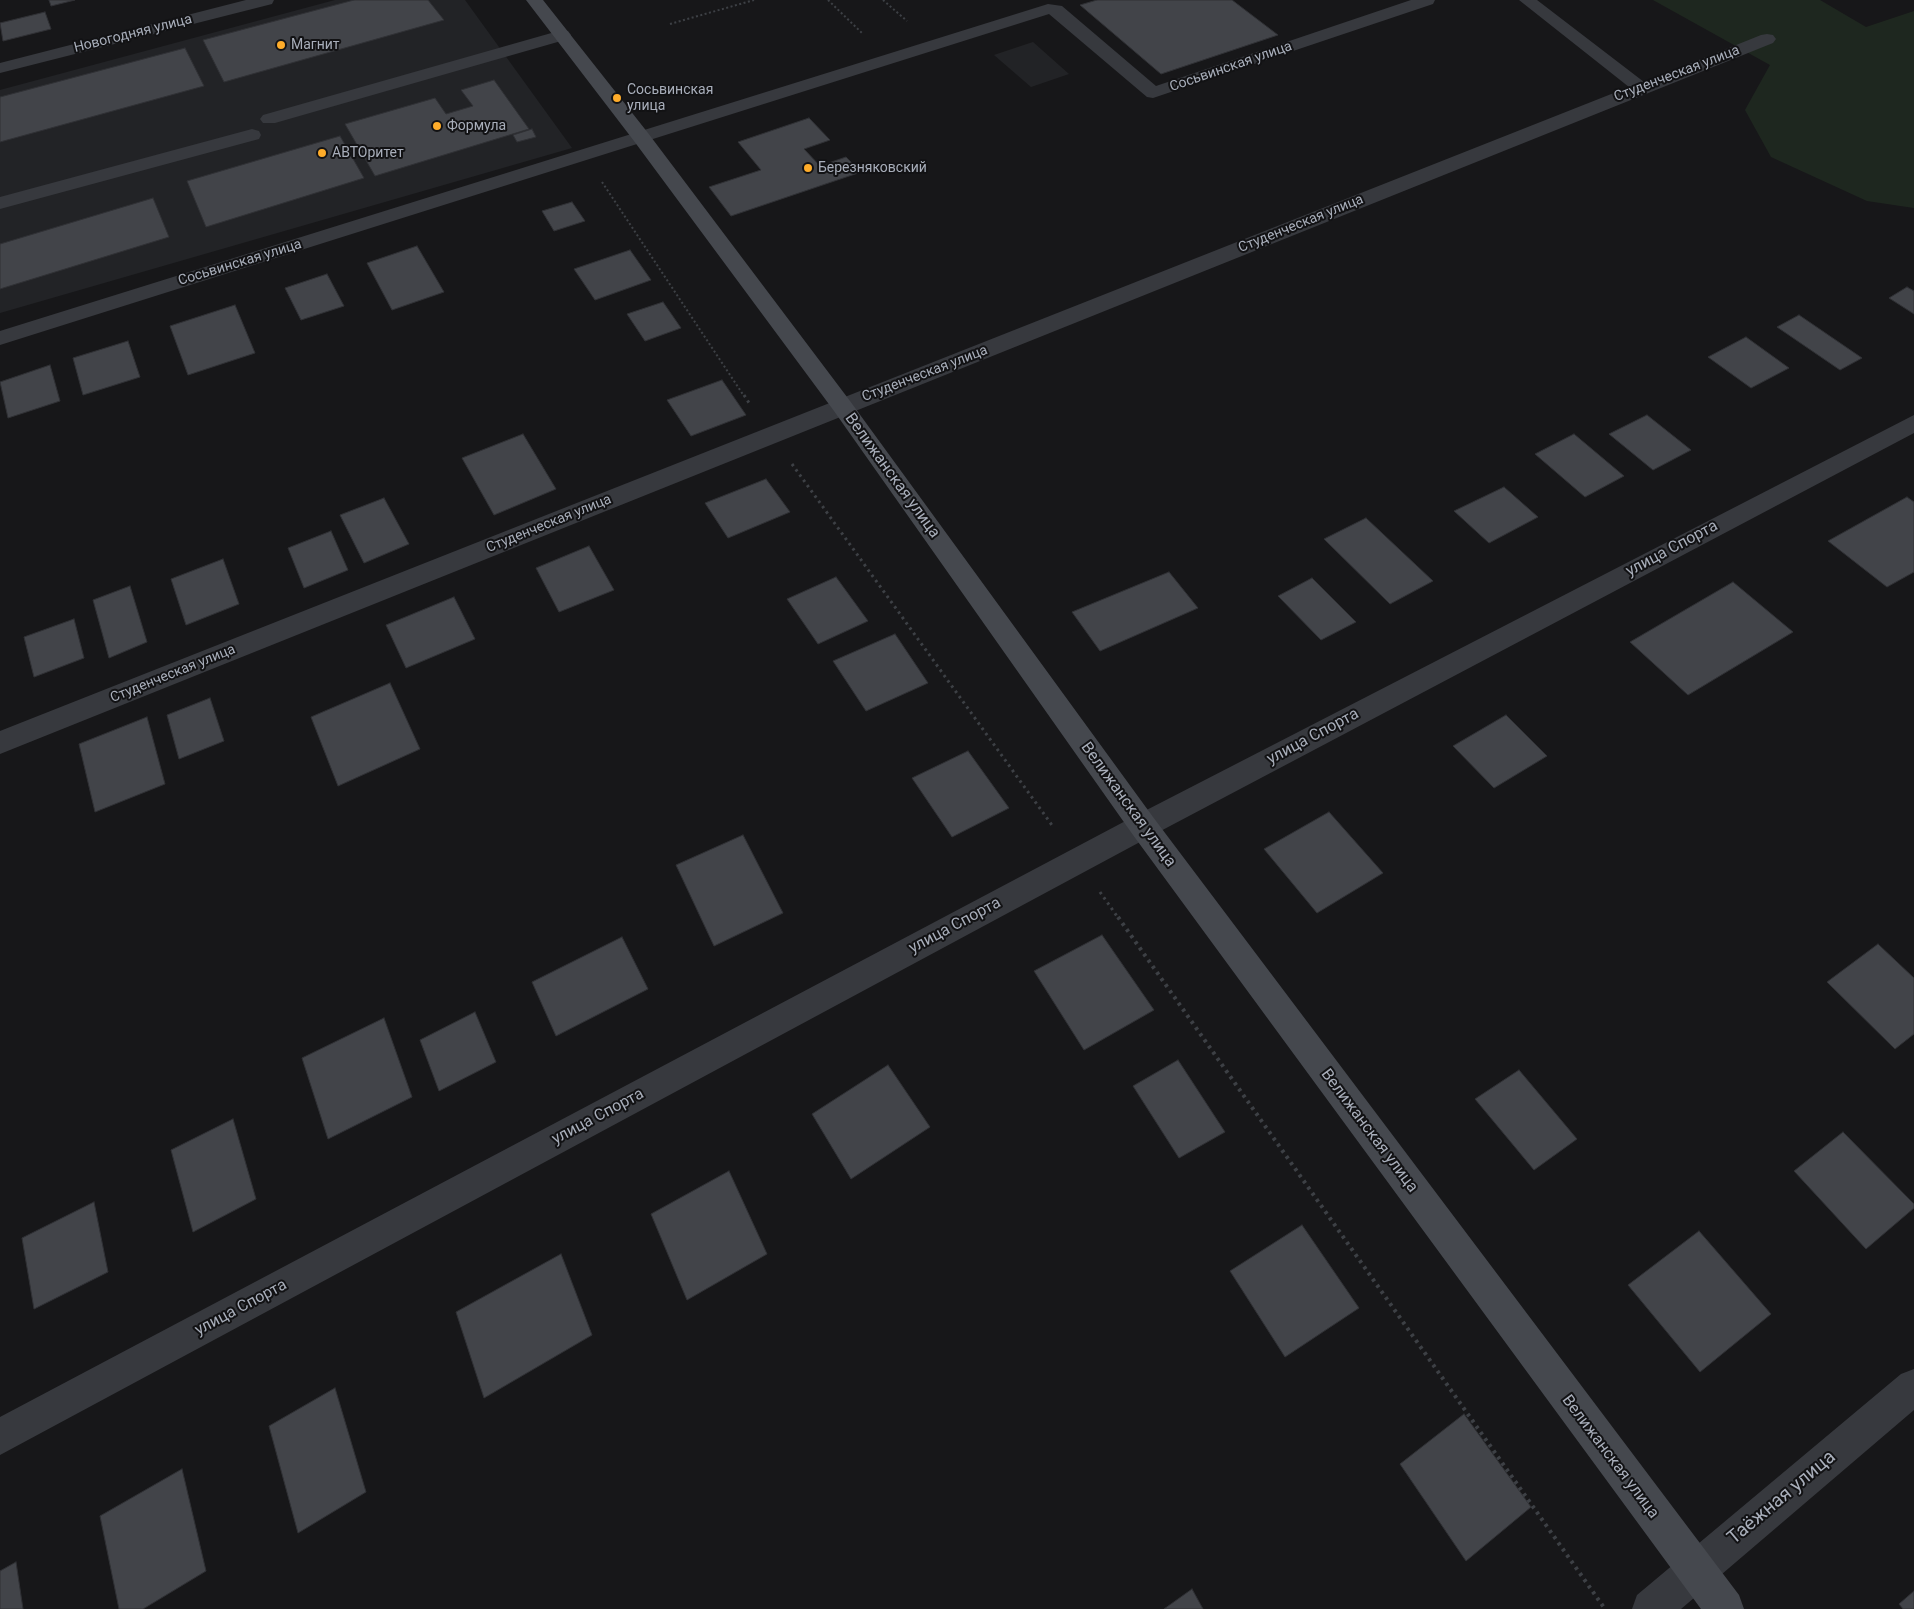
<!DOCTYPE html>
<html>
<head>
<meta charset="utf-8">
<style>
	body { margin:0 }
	canvas { display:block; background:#171719 }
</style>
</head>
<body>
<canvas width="1914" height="1609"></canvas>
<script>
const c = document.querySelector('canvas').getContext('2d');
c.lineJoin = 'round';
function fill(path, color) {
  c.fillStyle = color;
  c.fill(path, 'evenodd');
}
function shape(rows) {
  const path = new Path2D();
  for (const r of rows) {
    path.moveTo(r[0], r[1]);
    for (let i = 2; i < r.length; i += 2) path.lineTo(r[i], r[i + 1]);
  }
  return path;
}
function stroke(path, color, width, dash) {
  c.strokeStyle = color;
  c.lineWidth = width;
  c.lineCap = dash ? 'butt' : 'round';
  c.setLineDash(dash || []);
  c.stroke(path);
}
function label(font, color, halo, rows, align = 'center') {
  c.font = font + ' Roboto,sans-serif';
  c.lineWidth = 4;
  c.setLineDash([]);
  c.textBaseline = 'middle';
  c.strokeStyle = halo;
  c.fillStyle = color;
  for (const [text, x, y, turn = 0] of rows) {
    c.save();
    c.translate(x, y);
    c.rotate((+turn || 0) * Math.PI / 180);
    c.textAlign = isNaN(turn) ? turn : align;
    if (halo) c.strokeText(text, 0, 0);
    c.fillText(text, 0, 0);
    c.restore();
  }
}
fill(shape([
	[335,0,465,0,572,148,0,313,0,90],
	[1033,42,1069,74,1031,87,994,55]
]), '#222326');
fill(shape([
	[1653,0,1820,0,1866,27,1914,11,1914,208,1867,201,1771,157,1745,110,1770,65]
]), '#1e271f');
const building = shape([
	[49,0,75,0,51,6,49,0],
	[354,0,428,0,444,20,224,82,203,40,354,0],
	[1097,0,1232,0,1278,35,1161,74,1080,5,1097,0],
	[45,12,51,29,3,41,0,23,45,12],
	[185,48,204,86,0,142,0,97,185,48],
	[494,80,529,129,375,176,345,124,435,98,446,114,473,106,461,90,494,80],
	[809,118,830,140,804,149,820,166,846,157,861,172,731,216,709,187,761,170,738,142,809,118],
	[532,129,536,137,517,142,513,135,532,129],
	[340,136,364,178,206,227,187,181,340,136],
	[153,198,169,237,0,289,0,244,153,198],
	[572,202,585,221,554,231,542,211,572,202],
	[417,246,444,292,392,310,367,263,417,246],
	[630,250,651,280,595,300,574,269,630,250],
	[327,274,344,306,301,320,285,288,327,274],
	[1907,287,1914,291,1914,314,1889,298,1907,287],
	[663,302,681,328,645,341,627,314,663,302],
	[235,305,255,353,188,375,170,326,235,305],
	[1799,315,1862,358,1840,370,1777,327,1799,315],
	[1746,337,1789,368,1751,388,1708,357,1746,337],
	[128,341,140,377,83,395,73,358,128,341],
	[50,365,60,401,8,418,0,382,50,365],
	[722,380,746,415,691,436,667,400,722,380],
	[1647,415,1691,450,1653,470,1609,434,1647,415],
	[523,434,556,489,494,515,462,458,523,434],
	[1574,434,1624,476,1585,497,1535,454,1574,434],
	[766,479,790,512,728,538,705,503,766,479],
	[1504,487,1538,517,1489,543,1454,511,1504,487],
	[1907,497,1914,502,1914,572,1887,587,1828,541,1907,497],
	[384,498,409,544,364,563,340,515,384,498],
	[1366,518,1433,581,1390,604,1324,539,1366,518],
	[331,531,348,570,304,588,288,548,331,531],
	[589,546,614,590,559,612,536,568,589,546],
	[223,559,239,604,186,625,171,579,223,559],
	[1169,572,1198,608,1100,651,1072,612,1169,572],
	[836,577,868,621,818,644,787,599,836,577],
	[1312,578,1356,622,1321,640,1278,596,1312,578],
	[1733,582,1793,632,1688,695,1630,642,1733,582],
	[130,586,147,642,109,658,93,600,130,586],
	[454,597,475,639,406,668,386,625,454,597],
	[74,619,84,658,34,677,24,637,74,619],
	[895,634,928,683,866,711,833,661,895,634],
	[390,683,420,749,338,786,311,717,390,683],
	[210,698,224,741,179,759,167,715,210,698],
	[1506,715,1547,756,1494,788,1453,746,1506,715],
	[147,717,165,784,95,812,79,744,147,717],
	[968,751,1009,808,952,837,912,778,968,751],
	[1329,812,1383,873,1317,913,1264,849,1329,812],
	[743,835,783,913,714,946,676,865,743,835],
	[1102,935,1154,1010,1084,1050,1034,971,1102,935],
	[622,937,648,989,556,1036,532,982,622,937],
	[1878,944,1914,978,1914,1034,1895,1049,1827,982,1878,944],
	[475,1012,496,1062,439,1091,420,1040,475,1012],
	[384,1018,412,1097,328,1139,302,1058,384,1018],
	[1178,1060,1225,1132,1179,1158,1133,1086,1178,1060],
	[888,1065,930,1127,851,1179,812,1114,888,1065],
	[1519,1070,1577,1139,1534,1170,1475,1099,1519,1070],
	[233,1119,256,1199,193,1232,171,1150,233,1119],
	[1843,1132,1914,1204,1914,1208,1866,1249,1794,1171,1843,1132],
	[729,1171,767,1254,687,1300,651,1214,729,1171],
	[94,1202,108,1272,34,1309,22,1238,94,1202],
	[1302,1225,1359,1308,1285,1357,1230,1271,1302,1225],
	[1699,1231,1771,1314,1700,1372,1628,1285,1699,1231],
	[561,1254,592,1335,484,1398,456,1312,561,1254],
	[335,1388,366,1492,298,1533,269,1426,335,1388],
	[1464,1414,1531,1507,1466,1561,1400,1464,1464,1414],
	[182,1469,206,1571,143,1609,119,1609,100,1516,182,1469],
	[16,1562,23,1609,0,1609,0,1571,16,1562],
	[1192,1589,1203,1609,1164,1609,1192,1589],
	[1914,1591,1914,1609,1903,1609,1899,1604,1914,1591]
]);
fill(building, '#424449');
stroke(building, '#303135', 1);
stroke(shape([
	[828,0,863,34],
	[883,0,907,21],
	[670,24,754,0],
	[602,182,744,396]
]), '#3d4045', 2, [2, 2.5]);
stroke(shape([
	[744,395,751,406],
	[792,464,1054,828],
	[1100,892,1119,919]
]), '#3d4045', 3, [2.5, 4]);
stroke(shape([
	[1118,917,1605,1609]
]), '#3d4045', 4, [3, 4.5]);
fill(shape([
	[562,30,568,31,571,35,568,39,275,123,263,123,260,119,263,115,562,30],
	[252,129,259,131,261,135,259,139,0,209,0,197,252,129]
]), '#37393e');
fill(shape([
	[246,0,274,0,272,4,0,73,0,63,246,0],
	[1411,0,1435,0,1433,4,1153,98,1147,97,1049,14,0,345,0,331,1048,4,1062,6,1156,86,1411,0],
	[1519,0,1537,0,1644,82,1761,35,1767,34,1773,35,1776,39,1773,43,0,754,0,731,1629,87,1519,0],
	[1914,415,1914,433,1153,835,0,1455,0,1417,1133,817,1914,415],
	[1914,1369,1914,1410,1681,1609,1632,1609,1637,1595,1901,1374,1914,1369]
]), '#37393e');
fill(shape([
	[526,0,543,0,648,133,850,401,1153,817,1739,1595,1744,1609,1701,1609,1133,835,834,411,634,141,526,0]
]), '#45484e');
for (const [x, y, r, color] of [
	[281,45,5,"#feac2a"],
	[617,98,5,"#feac2a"],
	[437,126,5,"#feac2a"],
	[322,153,5,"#feac2a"],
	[808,168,5,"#feac2a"]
]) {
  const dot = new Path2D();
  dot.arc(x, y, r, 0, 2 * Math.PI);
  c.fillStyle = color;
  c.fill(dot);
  stroke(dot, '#121214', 2);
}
label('14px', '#a8aeba', '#121214', [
	["Новогодняя улица",133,34,-14],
	["Сосьвинская улица",1231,67,-19],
	["Студенческая улица",1677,74,-21],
	["Студенческая улица",1301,224,-22],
	["Сосьвинская улица",240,263,-17],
	["Студенческая улица",925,374,-21],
	["Студенческая улица",549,524,-22],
	["Студенческая улица",173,674,-22]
]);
label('14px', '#a8aeba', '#121214', [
	["Магнит",291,45],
	["Сосьвинская",627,90],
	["улица",627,106],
	["Формула",447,126],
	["АВТОритет",332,153],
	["Березняковский",818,168]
], 'left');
label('16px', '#a8aeba', '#121214', [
	["Велижанская улица",892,476,54],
	["улица Спорта",1672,549,-28],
	["улица Спорта",1313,737,-28],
	["Велижанская улица",1128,805,54],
	["улица Спорта",955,926,-28],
	["улица Спорта",598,1117,-28],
	["Велижанская улица",1369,1131,53],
	["улица Спорта",241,1308,-28],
	["Велижанская улица",1610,1457,53]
]);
label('19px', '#a8aeba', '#121214', [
	["Таёжная улица",1782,1498,-40]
]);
</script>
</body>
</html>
